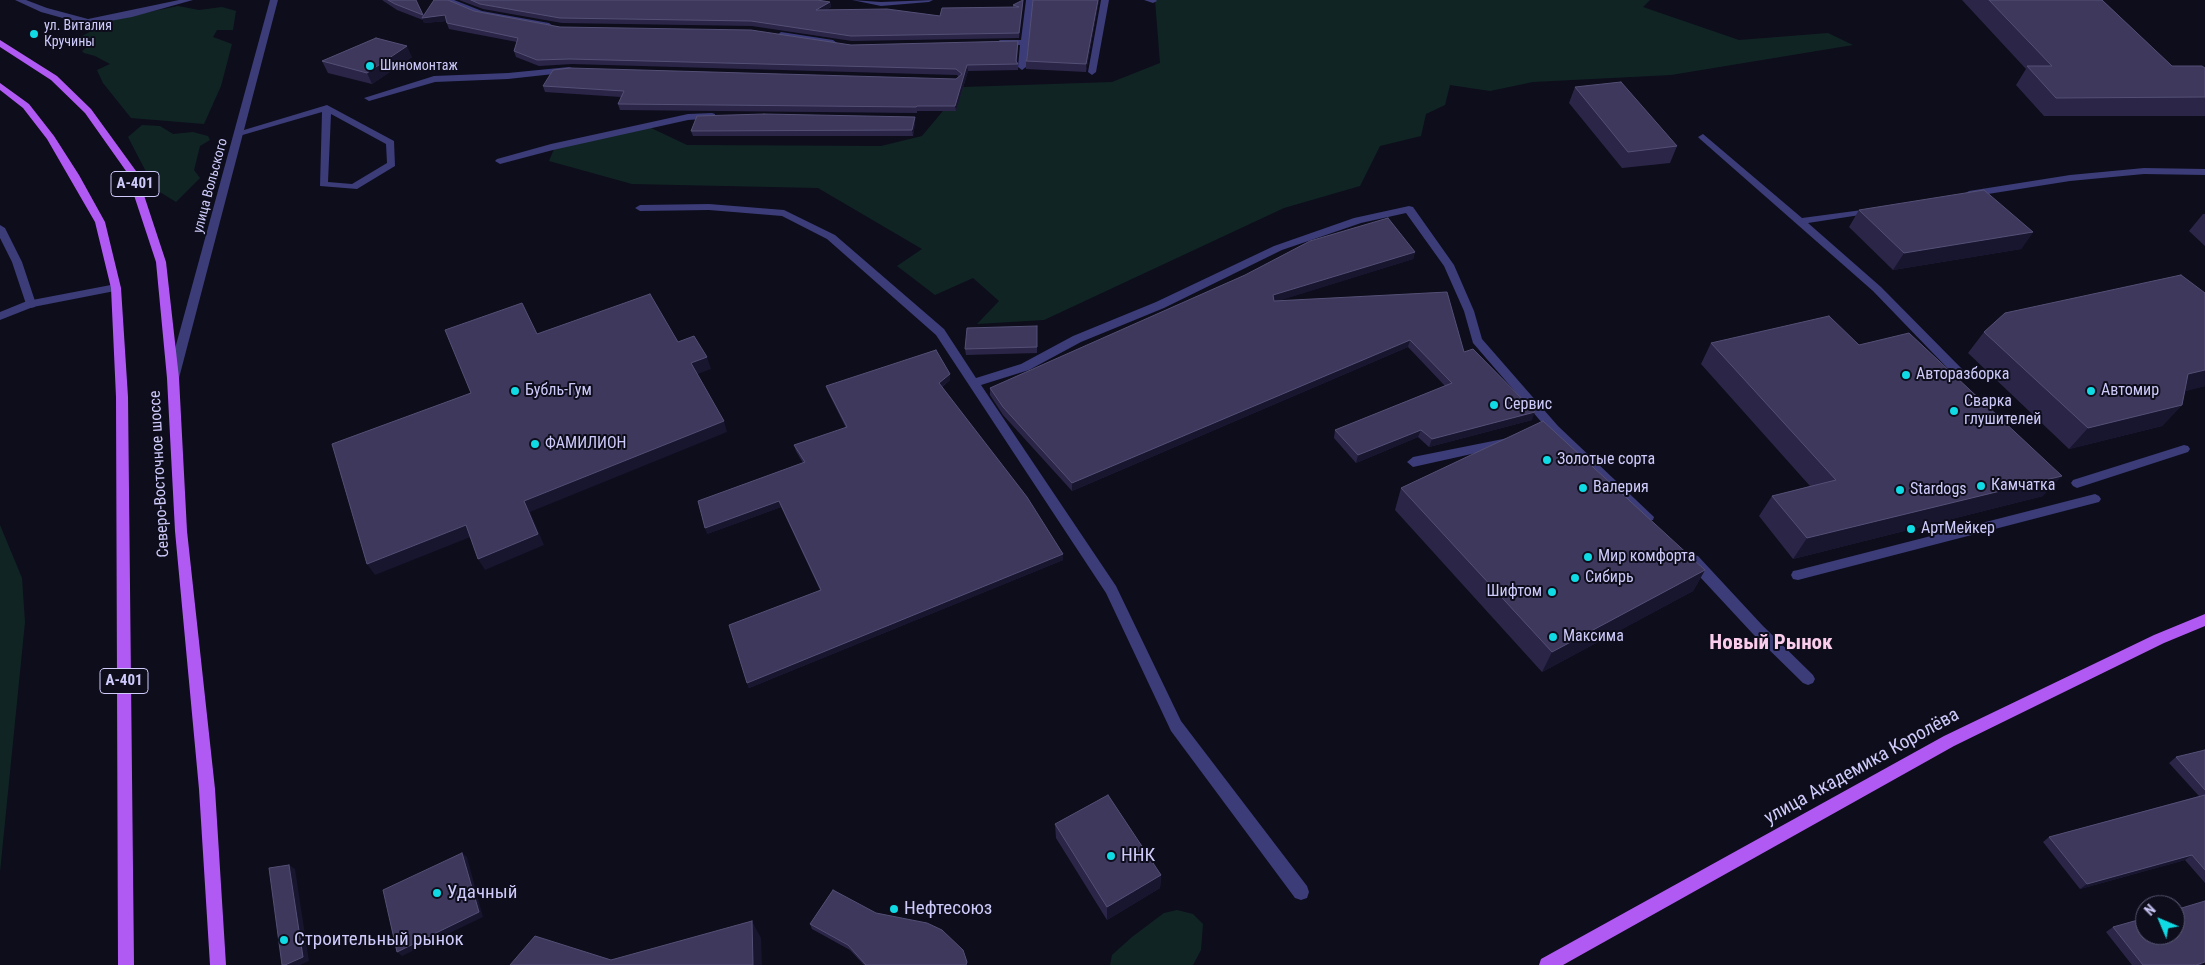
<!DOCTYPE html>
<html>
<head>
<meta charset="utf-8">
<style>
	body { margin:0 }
	#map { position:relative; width:2205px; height:965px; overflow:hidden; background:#0e0d1c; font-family:"Roboto Condensed",sans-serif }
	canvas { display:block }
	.north { position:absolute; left:2135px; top:895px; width:50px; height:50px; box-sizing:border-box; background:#0e0d1c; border:1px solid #5b5975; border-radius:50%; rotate:315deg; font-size:14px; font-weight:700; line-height:20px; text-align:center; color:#cecbfb }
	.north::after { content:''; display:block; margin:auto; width:18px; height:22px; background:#10dae3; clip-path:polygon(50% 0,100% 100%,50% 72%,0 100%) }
</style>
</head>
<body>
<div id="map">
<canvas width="2205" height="965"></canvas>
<div class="north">N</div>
</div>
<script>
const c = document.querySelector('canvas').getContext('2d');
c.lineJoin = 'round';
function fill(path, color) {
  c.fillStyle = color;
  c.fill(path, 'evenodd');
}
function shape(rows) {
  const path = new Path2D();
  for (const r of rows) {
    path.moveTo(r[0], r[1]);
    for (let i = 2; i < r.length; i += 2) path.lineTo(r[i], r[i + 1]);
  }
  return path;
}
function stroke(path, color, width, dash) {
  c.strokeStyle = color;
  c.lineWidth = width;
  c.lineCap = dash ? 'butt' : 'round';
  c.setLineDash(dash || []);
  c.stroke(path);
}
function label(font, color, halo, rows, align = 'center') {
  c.font = font + ' "Roboto Condensed",sans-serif';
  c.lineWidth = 4;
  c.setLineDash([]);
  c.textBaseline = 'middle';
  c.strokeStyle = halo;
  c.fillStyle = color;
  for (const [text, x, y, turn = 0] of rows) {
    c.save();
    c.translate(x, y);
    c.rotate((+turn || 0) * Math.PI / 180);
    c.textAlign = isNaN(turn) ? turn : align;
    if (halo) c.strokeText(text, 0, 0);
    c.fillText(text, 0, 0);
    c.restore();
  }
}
fill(shape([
	[1155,0,1650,0,1643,7,1739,40,1828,33,1853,45,1671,75,1533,82,1490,91,1450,85,1445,105,1426,114,1421,136,1380,146,1360,186,1284,208,1044,320,977,324,999,301,973,278,935,295,897,266,922,249,818,188,632,184,549,161,554,149,649,127,687,145,881,146,922,136,963,87,1112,82,1160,63],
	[178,6,199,10,222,7,236,11,233,30,217,30,213,37,232,44,221,86,204,124,131,118,103,83,97,70,110,64,95,56,84,53,82,51,90,45,78,44,75,40,111,20],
	[142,125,160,126,173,134,193,132,208,136,210,140,200,146,194,170,200,178,176,202,155,189,128,137],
	[0,525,22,578,25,622,0,872],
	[1177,910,1193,914,1203,924,1201,950,1193,965,1110,965,1112,955,1132,937,1164,913]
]), '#102523');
fill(shape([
	[15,0,26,0,47,8,88,19,179,0,193,0,132,17,88,25,41,12,15,0],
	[442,0,454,0,482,11,549,23,553,26,549,29,480,16,442,0],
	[1026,0,1034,0,1026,67,1022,70,1018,67,1020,45,1000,46,996,43,1000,40,1021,40,1026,0],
	[781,32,833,40,837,43,833,46,778,37,777,35,781,32],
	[569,67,572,68,572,72,508,79,435,82,369,101,364,98,434,76,508,73,569,67],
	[327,105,394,141,395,166,357,189,320,186,322,112,239,136,234,133,327,105],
	[331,114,386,144,387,163,352,184,328,182,331,114],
	[712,113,715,114,715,118,688,120,553,150,500,164,495,161,497,159,551,144,688,114,712,113],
	[1703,134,1802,218,1877,208,1878,210,1873,213,1808,223,1881,287,1966,373,1968,376,1966,379,1958,379,1873,291,1700,139,1698,137,1703,134],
	[2144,168,2205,169,2205,175,2144,174,2070,181,1969,197,1964,194,1969,191,2070,175,2144,168],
	[709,204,784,210,835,235,944,329,976,378,1021,364,1073,336,1156,302,1274,246,1354,218,1409,206,1413,207,1454,265,1474,311,1482,339,1558,426,1654,517,1653,520,1643,520,1550,432,1473,343,1464,311,1444,266,1406,213,1361,223,1282,250,1164,308,1081,342,1029,370,981,385,1116,586,1181,721,1307,886,1309,892,1307,898,1301,900,1295,898,1171,731,1106,593,936,335,827,239,782,216,709,210,640,211,635,208,640,205,709,204],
	[0,225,5,228,22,262,36,304,35,307,31,308,26,304,12,262,0,238,0,225],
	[1508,438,1514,442,1512,445,1413,467,1407,462,1413,457,1508,438],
	[2184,445,2188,446,2190,449,2188,452,2077,488,2073,486,2071,483,2073,480,2184,445],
	[2095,494,2099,496,2101,499,2099,502,1798,580,1793,579,1791,575,1793,571,1798,570,2095,494],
	[1693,555,1698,556,1763,626,1813,675,1815,679,1813,683,1808,685,1803,683,1753,634,1688,564,1686,560,1688,556,1693,555]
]), '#3b3c78');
fill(shape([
	[270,0,278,0,179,378,173,382,167,378,270,0],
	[852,0,881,2,933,0,929,2,881,6,852,0],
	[1101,0,1109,0,1096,72,1092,75,1088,72,1101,0],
	[1144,0,1156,0,1157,1,1153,3,1144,0],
	[116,284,121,288,120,290,33,307,0,320,0,312,27,301,116,284]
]), '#3b3c78');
fill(shape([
	[0,40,57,76,91,109,136,171,166,262,179,378,187,531,215,789,226,965,210,965,199,789,175,531,167,378,156,262,126,171,85,113,51,80,0,47,0,40],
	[0,83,29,104,54,136,79,175,105,222,121,288,128,397,134,965,118,965,116,397,111,288,95,222,47,139,23,108,0,90,0,83],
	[2205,614,2205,626,2164,643,1954,746,1563,965,1539,965,1541,959,1944,736,2154,635,2205,614]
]), '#b15af3');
fill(shape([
	[382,0,416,0,423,16,474,11,560,27,851,45,1018,47,1017,62,1018,64,1018,70,968,71,956,111,917,111,917,113,620,110,618,104,621,97,545,92,543,86,956,79,959,77,957,75,572,64,539,66,516,57,514,51,517,42,449,29,446,21,424,23,423,20,397,10],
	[459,0,817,0,830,2,831,7,826,10,940,16,1013,8,1013,5,1023,5,1019,38,852,41,752,26,562,23,483,9],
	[1099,0,1086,72,1026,69,1026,61,1027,59],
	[1962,0,2102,0,2172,66,2205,68,2205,116,2044,116,2016,85,2026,69],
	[412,57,372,84,328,73,322,61],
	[1575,87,1677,146,1670,163,1622,168,1569,103],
	[915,123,913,136,693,136,691,131],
	[1859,210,2033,232,2021,249,1893,270,1849,227],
	[2203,214,2205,214,2205,246,2189,231],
	[1415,252,1413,259,1277,301,1464,352,1532,420,1429,447,1418,437,1356,463,1334,438,1335,430,1445,386,1408,347,1072,491,1003,415,990,395,990,388],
	[2205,293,2205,386,2185,391,2182,405,2162,426,2069,449,1968,353,1984,332],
	[1037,326,1037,353,966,355,965,349],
	[1711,343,1859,345,2043,496,1793,559,1759,516,1772,496,1810,486,1701,364],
	[950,380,942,387,1063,560,749,688,747,683,820,590,781,507,707,534,803,463,796,451,794,445,846,428,828,392,826,386],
	[1401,488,1705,570,1693,591,1542,672,1395,510],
	[2205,750,2205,883,2185,860,2080,889,2043,842,2049,837,2199,796,2169,763,2176,757],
	[1055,824,1161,875,1160,888,1107,920,1056,838],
	[810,924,967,965,864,965,850,950,812,929],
	[2113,927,2203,965,2132,965,2106,932]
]), '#2b2648');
fill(shape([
	[1023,0,1023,5,1019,38,1019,33],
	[1098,0,1099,0,1086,72,1086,64],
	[830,2,831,7,817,16,816,10],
	[445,15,447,21,424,23,422,18],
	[407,46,412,57,372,84,367,73],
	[967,65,968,71,956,111,955,106],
	[915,117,915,123,913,136,912,130],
	[2033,232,2021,249,1893,270,1904,253],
	[1415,252,1413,259,1272,303,1273,295],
	[1410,340,1408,347,1072,491,1072,483],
	[707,357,711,369,695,375,691,363],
	[2205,370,2205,386,2168,396,2188,374],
	[950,374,950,380,940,388,939,383],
	[2182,405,2162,426,2069,449,2088,428],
	[1535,412,1532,420,1429,447,1432,439],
	[724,421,727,432,530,512,544,545,485,570,478,559,524,501],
	[1421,430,1418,437,1356,463,1358,455],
	[2062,476,2043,496,1793,559,1807,538],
	[779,501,781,507,707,534,705,528],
	[466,525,473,536,375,575,367,564],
	[1063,554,1063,560,749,688,747,683],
	[1705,570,1693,591,1542,672,1552,652],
	[462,853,467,857,483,917,402,956,397,952],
	[2192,855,2185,860,2080,889,2087,884],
	[289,865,295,869,309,961,300,965,285,965],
	[1161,875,1160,888,1107,920,1107,907],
	[752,921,761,938,762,965,753,965]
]), '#18152f');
const building = shape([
	[388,0,416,0,423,15,395,4,388,0],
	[434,0,448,0,474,11,560,27,751,30,851,45,1018,41,1016,61,1018,64,967,65,955,106,917,106,916,107,618,104,624,91,543,86,553,70,570,68,956,79,962,74,956,69,570,59,537,60,514,51,518,38,447,23,445,15,422,18,434,0],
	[471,0,817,0,830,2,816,10,887,9,940,16,942,8,1019,7,1013,5,1023,0,1019,33,851,36,751,21,560,18,480,4,471,0],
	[1033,0,1098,0,1086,64,1026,61,1027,59,1033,0],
	[1989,0,2102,0,2172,66,2202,66,2205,68,2205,97,2056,98,2027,66,2052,66,1989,0],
	[376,38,407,46,367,73,322,61,376,38],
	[1621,82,1677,146,1628,152,1575,87,1621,82],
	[764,114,915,117,912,130,691,131,697,116,764,114],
	[1984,190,2033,232,1904,253,1859,210,1984,190],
	[1388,218,1415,252,1273,295,1274,301,1447,292,1464,352,1473,349,1535,412,1432,439,1421,430,1358,455,1335,430,1452,383,1410,340,1072,483,1003,407,990,388,1245,275,1310,241,1388,218],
	[2181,275,2205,293,2205,370,2188,374,2182,405,2088,428,1984,332,2005,313,2181,275],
	[650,294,678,342,694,336,707,357,691,363,724,421,524,501,538,534,478,559,466,525,367,564,332,444,471,393,445,330,522,303,537,334,650,294],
	[1829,316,1859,345,1909,333,2062,476,1807,538,1772,496,1836,480,1711,343,1829,316],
	[1037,326,1037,347,965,349,967,328,1037,326],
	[936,350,950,374,939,383,1027,497,1063,554,747,683,729,625,821,590,779,501,705,528,698,501,805,462,794,445,847,427,826,386,936,350],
	[1543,421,1705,570,1552,652,1401,488,1543,421],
	[2205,750,2205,790,2176,757,2205,750],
	[1108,795,1161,875,1107,907,1055,824,1108,795],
	[2205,795,2205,870,2192,855,2087,884,2049,837,2205,795],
	[462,853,479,912,397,952,383,890,462,853],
	[289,865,303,957,285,965,282,965,269,868,289,865],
	[833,890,876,913,927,923,942,930,963,950,967,962,966,965,866,965,848,945,810,924,833,890],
	[2205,901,2205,962,2196,965,2143,965,2113,927,2145,918,2145,935,2175,935,2175,910,2205,901],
	[752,921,753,965,510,965,535,936,611,960,752,921]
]);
fill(building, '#3d385c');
stroke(building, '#544f75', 1);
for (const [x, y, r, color] of [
	[34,34,5,"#10dae3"],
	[370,66,5,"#10dae3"],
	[1906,375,5,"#10dae3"],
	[515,391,5,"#10dae3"],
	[2091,391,5,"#10dae3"],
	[1494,405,5,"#10dae3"],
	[1954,411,5,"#10dae3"],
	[535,444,5,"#10dae3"],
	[1547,460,5,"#10dae3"],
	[1981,486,5,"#10dae3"],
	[1583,488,5,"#10dae3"],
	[1900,490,5,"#10dae3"],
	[1911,529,5,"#10dae3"],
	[1588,557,5,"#10dae3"],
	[1575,578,5,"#10dae3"],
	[1552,592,5,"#10dae3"],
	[1553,637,5,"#10dae3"],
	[1111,856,5,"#10dae3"],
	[437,893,5,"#10dae3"],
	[894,909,5,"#10dae3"],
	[284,940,5,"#10dae3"]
]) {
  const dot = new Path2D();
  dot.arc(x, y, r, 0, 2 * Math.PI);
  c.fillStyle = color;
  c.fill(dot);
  stroke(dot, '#0e0d1c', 2);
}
label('14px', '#cecbfb', '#0e0d1c', [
	["ул. Виталия",44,26],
	["Кручины",44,42],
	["Шиномонтаж",380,66]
], 'left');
label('14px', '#cecbfb', '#0e0d1c', [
	["улица Вольского",211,186,-75]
]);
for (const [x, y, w] of [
	[135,184,48],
	[124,681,48]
]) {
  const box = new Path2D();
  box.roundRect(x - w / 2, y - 12.5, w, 25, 4);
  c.fillStyle = '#0e0d1c';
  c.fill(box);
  stroke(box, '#cecbfb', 1);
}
label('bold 15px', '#cecbfb', null, [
	["А-401",135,184],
	["А-401",124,681]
]);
label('16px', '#cecbfb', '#0e0d1c', [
	["Авторазборка",1916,375],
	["Бубль-Гум",525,391],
	["Автомир",2101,391],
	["Сварка",1964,402],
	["глушителей",1964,420],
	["Сервис",1504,405],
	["ФАМИЛИОН",545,444],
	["Золотые сорта",1557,460],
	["Камчатка",1991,486],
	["Валерия",1593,488],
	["Stardogs",1910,490],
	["АртМейкер",1921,529],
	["Мир комфорта",1598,557],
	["Сибирь",1585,578],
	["Шифтом",1542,592,"right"],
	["Максима",1563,637]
], 'left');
label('16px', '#cecbfb', '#0e0d1c', [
	["Северо-Восточное шоссе",160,474,-93]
]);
label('19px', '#cecbfb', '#0e0d1c', [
	["улица Академика Королёва",1862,767,-29]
]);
label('19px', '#cecbfb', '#0e0d1c', [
	["ННК",1121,856],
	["Удачный",447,893],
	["Нефтесоюз",904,909],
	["Строительный рынок",294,940]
], 'left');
label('bold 21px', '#fbcded', '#0e0d1c', [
	["Новый Рынок",1771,644]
]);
</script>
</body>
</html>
